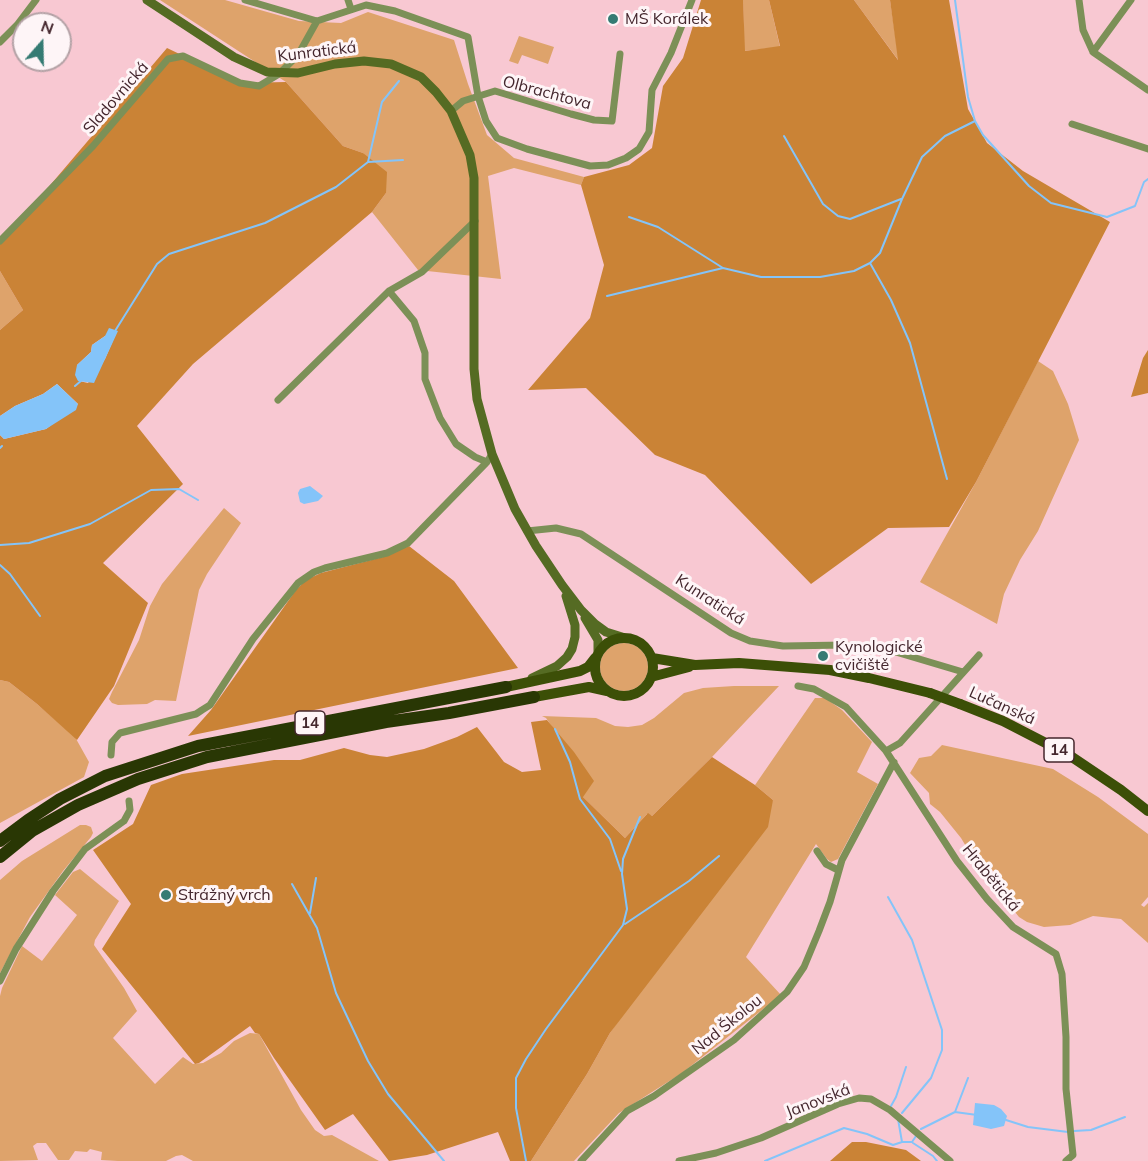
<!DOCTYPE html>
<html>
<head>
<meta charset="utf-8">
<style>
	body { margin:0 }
	#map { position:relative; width:1148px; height:1161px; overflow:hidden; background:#f8c8d2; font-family:Mulish,sans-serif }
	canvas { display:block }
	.north { position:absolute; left:12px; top:12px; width:60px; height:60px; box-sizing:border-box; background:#fef5f7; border:2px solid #b4a2a6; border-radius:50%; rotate:20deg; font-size:16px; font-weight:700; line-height:24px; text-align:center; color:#44262d }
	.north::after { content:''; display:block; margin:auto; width:21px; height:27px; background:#357b73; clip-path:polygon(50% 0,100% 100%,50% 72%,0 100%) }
</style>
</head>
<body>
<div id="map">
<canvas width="1148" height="1161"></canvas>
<div class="north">N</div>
</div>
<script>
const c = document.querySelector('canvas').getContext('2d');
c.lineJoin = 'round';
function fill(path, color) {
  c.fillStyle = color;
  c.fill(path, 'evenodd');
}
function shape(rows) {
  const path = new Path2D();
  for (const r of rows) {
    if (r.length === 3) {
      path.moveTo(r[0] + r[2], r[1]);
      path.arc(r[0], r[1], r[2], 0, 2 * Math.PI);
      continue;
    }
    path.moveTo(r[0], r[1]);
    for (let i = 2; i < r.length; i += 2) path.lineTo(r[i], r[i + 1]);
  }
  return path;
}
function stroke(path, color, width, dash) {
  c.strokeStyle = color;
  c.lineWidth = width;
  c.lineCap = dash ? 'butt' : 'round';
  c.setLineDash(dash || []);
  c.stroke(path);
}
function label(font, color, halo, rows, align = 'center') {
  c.font = font + ' Mulish,sans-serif';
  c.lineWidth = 6;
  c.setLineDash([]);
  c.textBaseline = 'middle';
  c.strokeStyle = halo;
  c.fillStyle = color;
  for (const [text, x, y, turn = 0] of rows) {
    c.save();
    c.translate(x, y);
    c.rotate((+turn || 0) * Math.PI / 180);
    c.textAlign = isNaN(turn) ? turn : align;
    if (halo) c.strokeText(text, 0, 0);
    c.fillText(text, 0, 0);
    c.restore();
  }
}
fill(shape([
	[160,0,225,0,299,21,341,23,368,12,454,40,468,84,487,135,514,158,584,177,581,185,514,168,488,176,501,279,418,270,372,212,386,193,363,153,343,146,286,82],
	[743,0,769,0,780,47,744,51],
	[854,0,890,0,899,61],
	[519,36,554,47,548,64,522,55,518,64,509,61],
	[0,271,23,310,0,330],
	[1038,361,1053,371,1068,404,1079,440,1038,531,1020,560,1004,594,997,624,920,582,976,482],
	[224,508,241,523,207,574,199,590,176,701,155,700,147,704,118,705,112,703,109,699,112,692,139,640,150,606,162,584],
	[624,667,24],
	[0,680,9,682,37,704,75,737,89,762,84,777,0,823],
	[734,686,779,686,712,757,652,816,647,814,625,838,583,797,558,735,546,718,542,716,596,718,615,726,628,727,642,725,654,718,684,693,703,688],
	[815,698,825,698,842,710,872,742,857,772,878,784,838,859,831,862,827,859,816,844,746,957,781,995,682,1073,619,1113,574,1161,531,1161,587,1074,610,1033,773,800,755,785],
	[942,745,1053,769,1098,797,1148,834,1148,897,1141,905,1144,907,1148,903,1148,943,1121,919,1093,916,1070,925,1044,927,1027,922,1019,917,999,892,997,886,1000,882,999,877,989,867,976,863,961,838,940,812,930,804,929,793,910,773,919,758,931,756],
	[80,825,86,825,91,827,93,833,91,837,63,871,30,917,0,973,0,880,22,861],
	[80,869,119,901,95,940,94,945,124,988,137,1011,113,1038,155,1084,183,1057,193,1064,203,1063,221,1053,234,1041,250,1033,259,1034,301,1110,315,1130,324,1136,332,1135,379,1161,193,1161,182,1155,176,1156,166,1161,118,1161,101,1160,102,1152,90,1149,87,1152,75,1151,69,1160,58,1160,46,1143,37,1143,33,1146,38,1160,0,1161,0,996,2,988,22,946,42,961,77,915,55,895,73,872]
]), '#dea36b');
fill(shape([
	[701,0,743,0,745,51,780,46,769,0,854,0,898,60,890,0,949,0,968,109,987,143,1023,171,1110,222,976,482,949,527,888,528,811,584,705,475,655,455,586,388,528,390,590,318,604,265,581,185,584,177,629,165,652,148,663,86,683,58],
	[167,48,240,83,286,82,343,146,363,153,387,172,386,193,372,212,193,364,137,426,183,484,103,563,148,603,114,686,77,740,37,704,9,682,0,680,0,435,4,439,46,429,78,404,57,384,43,394,15,406,0,416,0,330,23,310,0,271,0,244],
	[117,331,105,359,88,383,79,381,77,365,91,352,92,345,105,336],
	[1148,350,1148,393,1131,397,1143,358],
	[409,546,454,581,518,668,188,736,211,710,296,590,306,580,321,573,383,557],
	[547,720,574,752,594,781,583,797,625,838,648,813,652,816,712,757,755,785,773,800,768,827,610,1033,587,1074,531,1161,510,1161,498,1132,427,1155,389,1161,353,1114,325,1130,274,1058,259,1034,255,1033,250,1026,199,1063,195,1064,102,949,131,904,93,850,133,824,151,785,182,774,274,760,300,760,344,748,370,755,387,757,424,749,457,737,477,727,504,762,522,772,541,770,531,722],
	[852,1142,866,1142,906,1150,921,1161,830,1161]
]), '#ca8336');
fill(shape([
	[109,328,118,331,94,383,78,381,75,375,77,365,91,352,92,345,105,336],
	[57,384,78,404,76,410,46,429,4,439,0,435,0,416,15,406,43,394],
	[310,486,323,496,318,501,304,504,300,502,298,493,300,489],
	[975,1103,994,1105,1001,1109,1007,1116,1004,1126,991,1129,973,1125]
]), '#84c4f9');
stroke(shape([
	[955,0,968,97,975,121,983,135,1029,186,1051,203,1107,217,1135,206,1144,182,1148,179],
	[784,136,823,204,838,216,850,219,901,199],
	[368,162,403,160],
	[629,217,658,227,723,268],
	[870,263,891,300,910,343,947,479],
	[607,296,723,268,761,277,820,277,854,271,870,263,880,253,902,199,922,157,945,136,975,121],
	[115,331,157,264,169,254,265,223,336,187,368,162,382,102,399,81],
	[75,386,82,380],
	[0,448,2,446],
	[0,545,29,543,90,524,151,490,179,489,198,500],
	[0,565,10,574,40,616],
	[555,729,570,762,580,799,610,839,621,871],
	[292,884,317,928,336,993,368,1061,388,1094,444,1161],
	[888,897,912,940,942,1030,942,1050,931,1078,902,1113],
	[310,913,316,878],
	[625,924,689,881,719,856],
	[891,1106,896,1097,906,1067],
	[955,1112,968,1078],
	[898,1119,902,1142],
	[1006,1120,1028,1127,1068,1132],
	[921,1129,955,1112,977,1115],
	[1074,1131,1091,1130,1125,1117],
	[913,1143,933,1156,937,1161],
	[526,1161,516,1108,516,1078,526,1059,546,1029,623,925,627,909,622,874,623,859,640,817],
	[765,1161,844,1128,867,1134,893,1145,902,1142,912,1142,916,1136]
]), '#84c4f9', 2);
stroke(shape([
	[245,0,317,21,366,5,395,11,468,37,478,96,486,121,497,138,527,149,590,166,608,165,626,158,639,149,649,132,652,90,671,53,692,0],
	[348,0,351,9],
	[1079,0,1083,30,1093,52,1148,90],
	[0,42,17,25,36,0],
	[1093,52,1131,0],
	[451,111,463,101,495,91,571,114,594,120,612,121,620,54],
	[1072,124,1148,149],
	[0,241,93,146,168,59,183,56,240,83,259,86,279,74,298,55,317,21],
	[389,291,414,321,425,353,425,379,440,418,456,444,475,457,487,462],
	[278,400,389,291,422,272,475,221],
	[527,531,556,528,581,534,731,633,750,641,783,646,845,645,889,650,963,672],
	[798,686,814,689,846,707,886,751,957,861,987,899,1013,927,1056,954,1062,974,1066,1037,1066,1089,1073,1155,1066,1161],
	[886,751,900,743,979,655],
	[111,755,112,742,120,733,196,714,202,710,210,705,253,639,298,583,314,572,325,568,387,553,408,543,487,462,492,454],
	[817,851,826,864,838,870],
	[0,981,16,949,53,891,85,849,124,821,130,810,129,801],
	[581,1161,627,1111,654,1096,734,1040,787,992,804,967,819,931,830,902,842,860,894,762],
	[679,1161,716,1153,761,1138,838,1104,859,1098,871,1099,890,1110,950,1161]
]), '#7c9057', 7);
stroke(shape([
	[147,0,234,57,267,72,298,73,335,64,364,61,391,64,421,77,436,92,451,111,470,155,474,178,474,369,477,399,492,454,515,509,536,546,562,585,581,610,595,624,606,632,622,637],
	[585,618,598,640,598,653],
	[532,678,557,666,567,657,572,649,575,637,575,625,566,596]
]), '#556b23', 9);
stroke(shape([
	[624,667,29],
	[652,658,695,665,739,663,830,670,869,678,930,693],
	[651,677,689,667],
	[506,687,580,671,588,667,595,658],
	[534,697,589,687,607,691],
	[960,704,1003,721,1069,755,1121,790,1148,811]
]), '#3c4f07', 10);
stroke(shape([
	[0,841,28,820,60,799,105,776,198,746,506,687],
	[0,857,32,831,78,805,138,779,207,757,386,722,449,713,534,697]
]), '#293704', 12);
stroke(shape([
	[930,693,960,704]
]), '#3c4f07', 10);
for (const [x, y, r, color] of [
	[613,19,6,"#357b73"],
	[823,656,6,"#357b73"],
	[166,895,6,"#357b73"]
]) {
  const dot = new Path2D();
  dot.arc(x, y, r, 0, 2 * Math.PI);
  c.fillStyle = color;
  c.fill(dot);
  stroke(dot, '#fef5f7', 2);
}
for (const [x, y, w] of [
	[310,723,30],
	[1059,750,30]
]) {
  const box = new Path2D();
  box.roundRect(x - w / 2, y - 12, w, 24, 4.5);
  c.fillStyle = '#fef5f7';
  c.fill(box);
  stroke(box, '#44262d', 1.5);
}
label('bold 15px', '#44262d', null, [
	["14",310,723],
	["14",1059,750]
]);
label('16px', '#44262d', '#fef5f7', [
	["MŠ Korálek",625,19],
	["Kynologické",835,647],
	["cvičiště",835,665],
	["Strážný vrch",178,895]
], 'left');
label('16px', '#44262d', '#fef5f7', [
	["Kunratická",317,52,-7],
	["Olbrachtova",547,93,15],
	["Sladovnická",116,98,-49],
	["Kunratická",710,600,33],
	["Lučanská",1002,706,24],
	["Hrabětická",991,878,51],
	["Nad Školou",727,1025,-39],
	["Janovská",818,1101,-21]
]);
</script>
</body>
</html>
